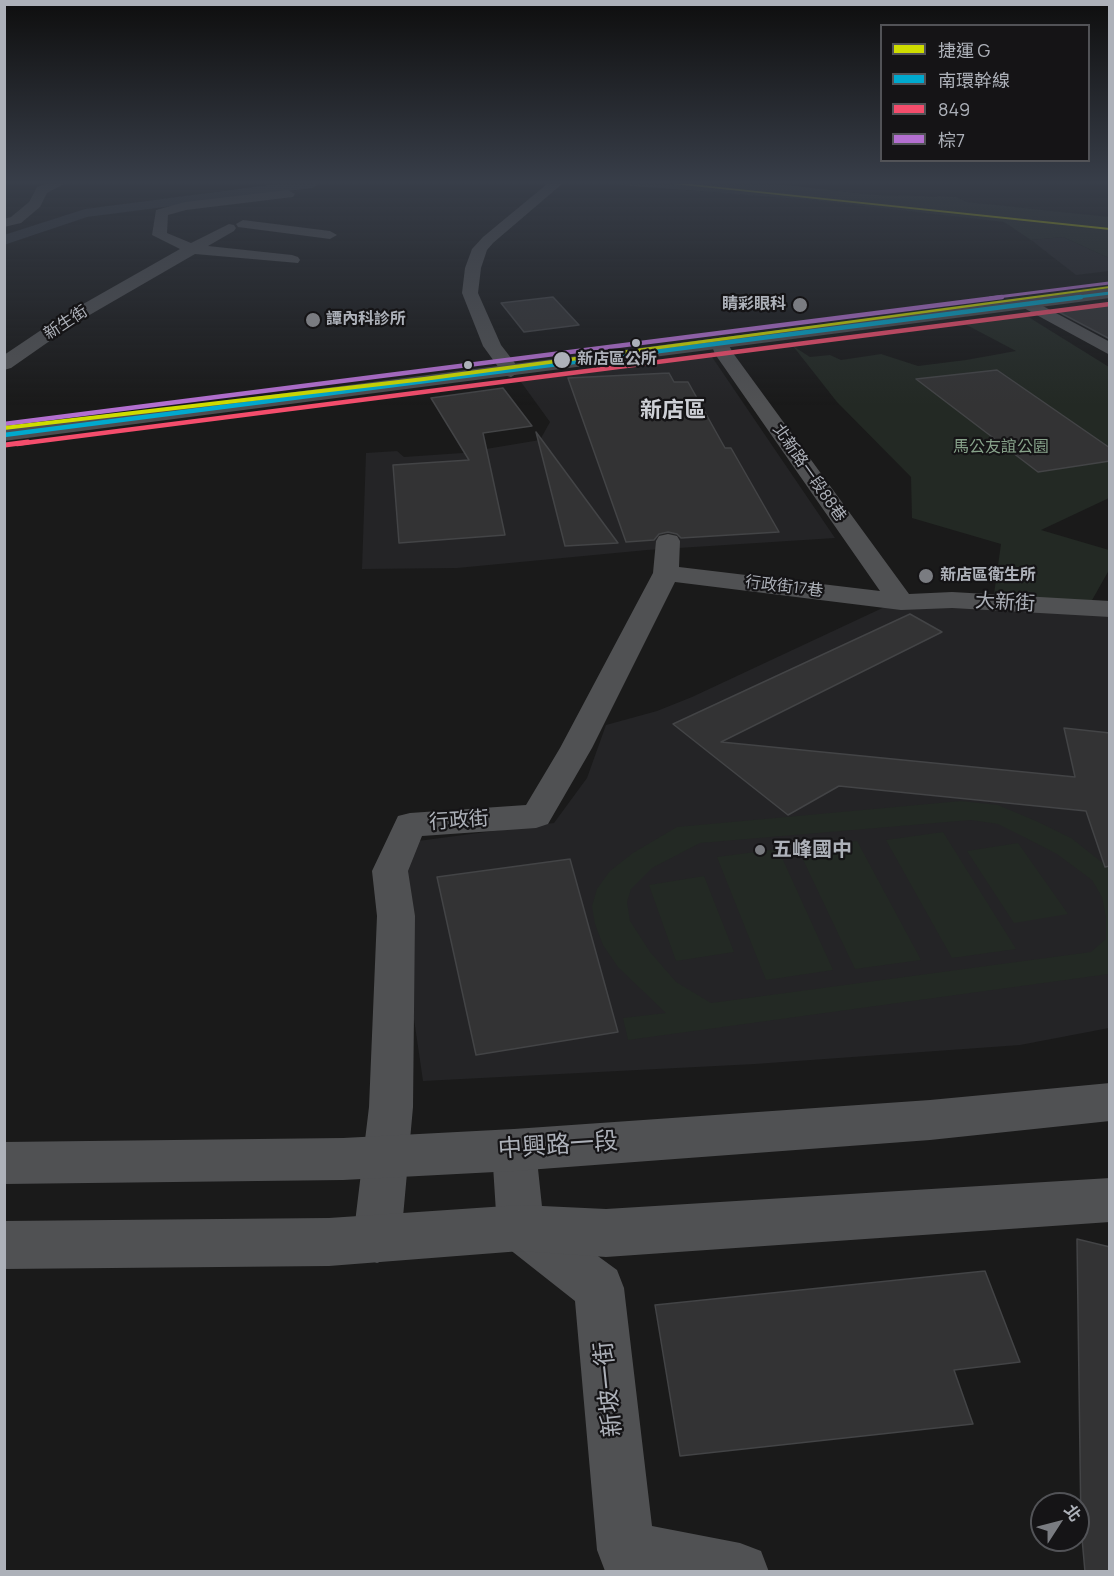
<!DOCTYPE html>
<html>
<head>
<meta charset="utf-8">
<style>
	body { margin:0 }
	#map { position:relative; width:1114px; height:1576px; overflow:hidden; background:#1a1a1a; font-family:Manrope,"Noto Sans TC",sans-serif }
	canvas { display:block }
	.frame { position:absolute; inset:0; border:6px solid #adb1b9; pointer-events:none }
	.legend { position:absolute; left:880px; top:24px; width:210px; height:138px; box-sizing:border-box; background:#151416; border:2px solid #525357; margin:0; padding:8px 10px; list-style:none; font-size:18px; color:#adb1b9 }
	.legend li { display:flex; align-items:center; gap:12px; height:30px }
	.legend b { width:30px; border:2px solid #525357 }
	.north { position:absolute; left:1030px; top:1492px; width:60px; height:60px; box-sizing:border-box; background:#151416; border:2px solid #525357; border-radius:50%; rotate:54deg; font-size:16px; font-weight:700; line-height:24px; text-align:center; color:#adb1b9 }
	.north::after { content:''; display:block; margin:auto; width:21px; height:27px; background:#7a7c81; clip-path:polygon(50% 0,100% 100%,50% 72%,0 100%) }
</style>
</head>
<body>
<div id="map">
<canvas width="1114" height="1576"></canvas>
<div class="frame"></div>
<ul class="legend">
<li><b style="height:8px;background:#cedc00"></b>捷運 G</li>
<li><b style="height:8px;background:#00a9ce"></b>南環幹線</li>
<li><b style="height:8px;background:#f44d6c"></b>849</li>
<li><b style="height:8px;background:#b36fd0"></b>棕7</li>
</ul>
<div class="north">北</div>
</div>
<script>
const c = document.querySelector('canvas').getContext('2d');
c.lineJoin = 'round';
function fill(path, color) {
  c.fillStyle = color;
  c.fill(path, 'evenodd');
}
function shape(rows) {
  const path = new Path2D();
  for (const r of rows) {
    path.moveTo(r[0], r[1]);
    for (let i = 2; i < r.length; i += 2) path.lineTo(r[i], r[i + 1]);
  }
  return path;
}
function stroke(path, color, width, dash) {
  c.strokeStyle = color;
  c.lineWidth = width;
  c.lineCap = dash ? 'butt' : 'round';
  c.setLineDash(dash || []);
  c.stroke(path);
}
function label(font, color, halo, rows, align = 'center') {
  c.font = font + ' Manrope,"Noto Sans TC",sans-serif';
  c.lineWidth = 4.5;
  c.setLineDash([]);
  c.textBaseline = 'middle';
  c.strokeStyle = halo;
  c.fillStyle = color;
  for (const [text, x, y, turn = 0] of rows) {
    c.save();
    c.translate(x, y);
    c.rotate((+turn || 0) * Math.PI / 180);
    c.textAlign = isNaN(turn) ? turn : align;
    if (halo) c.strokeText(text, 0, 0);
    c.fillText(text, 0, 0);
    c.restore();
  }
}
fill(shape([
	[1063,237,1109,258,1109,271,1076,275,1031,240],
	[710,354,835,538,647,550,457,568,362,569,366,453,397,451,404,457,462,453,540,440,550,422,521,382],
	[891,604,1109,613,1109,1028,1020,1045,755,1064,423,1081,406,964,399,873,418,841,554,823,587,778,606,725,657,711,692,697]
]), '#242426');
fill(shape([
	[609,184,776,184,875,195,956,197,967,202,1109,217,1109,258,1063,237,1031,240,1004,222,811,200],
	[1022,313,1109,367,1109,498,1041,530,1109,550,1109,570,1091,602,994,594,1001,544,912,518,911,477,837,402,793,346,810,357,830,355,841,360,881,354,918,366,966,360,1016,351,961,322],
	[961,801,998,805,1036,821,1071,838,1109,868,1109,974,628,1040,623,1018,666,1013,618,967,603,945,595,924,592,906,597,889,610,871,633,853,677,827],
	[971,820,998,824,1022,836,1057,854,1092,880,1102,897,1106,918,1106,939,1091,952,711,1003,676,982,650,952,630,921,627,902,631,889,652,868,700,843],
	[943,832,1016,949,952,958,886,840],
	[857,841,921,960,855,969,798,849],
	[1018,843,1068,914,1014,923,967,851],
	[778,849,833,970,766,980,717,857],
	[704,876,734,952,676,961,649,885]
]), '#232924');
fill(shape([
	[277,184,319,184,312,188,87,217,4,245,4,235,85,209,277,184]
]), '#31363d');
const building = shape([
	[553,297,579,325,524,332,501,303,553,297],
	[1110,304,1110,339,1055,310,1110,304],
	[997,370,1110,448,1110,461,1038,472,916,379,997,370],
	[669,373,674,382,688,382,725,448,731,448,779,532,681,538,677,534,668,532,659,534,654,540,626,542,568,378,669,373],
	[503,388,532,426,483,433,505,535,399,543,393,465,469,460,431,398,503,388],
	[536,432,618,543,565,546,536,432],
	[910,614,942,632,721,742,1075,777,1064,728,1110,733,1110,866,1105,867,1086,811,839,786,788,815,673,724,910,614],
	[570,859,618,1032,476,1055,437,877,570,859],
	[1077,1239,1110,1247,1110,1572,1085,1572,1081,1527,1077,1239],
	[985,1271,1020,1362,954,1370,973,1424,680,1456,655,1305,985,1271]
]);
fill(building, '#333334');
stroke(building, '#434446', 1.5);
fill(shape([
	[45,184,64,184,47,193,40,207,21,223,4,227,4,219,11,217,29,202,37,187,45,184],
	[547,184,562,184,493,243,487,250,481,268,478,293,501,345,521,371,511,377,504,375,483,346,462,293,465,268,472,249,483,237,547,184],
	[288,190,295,194,293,197,186,210,168,215,167,233,191,243,229,224,234,225,236,228,234,231,208,246,292,255,298,257,300,260,298,263,195,254,74,324,11,368,4,370,4,355,62,316,180,249,152,235,156,210,185,202,288,190],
	[243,220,330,231,337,235,330,239,238,227,236,224,243,220],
	[1028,298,1110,342,1110,355,1022,307,1020,303,1028,298],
	[720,338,726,340,733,353,909,594,952,592,1110,601,1110,617,952,608,901,610,675,582,592,748,548,824,536,828,422,836,408,871,415,916,413,1107,401,1239,394,1256,377,1263,360,1256,353,1239,369,1107,377,916,372,871,398,816,410,813,526,805,560,748,653,573,656,541,659,536,668,534,677,536,680,541,679,567,880,591,715,354,711,344,720,338],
	[514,1129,530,1135,536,1150,543,1216,617,1270,624,1288,652,1526,740,1543,761,1551,769,1572,605,1571,597,1550,575,1301,504,1245,497,1228,492,1150,498,1135,514,1129]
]), '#505153');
fill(shape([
	[1110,1083,1110,1121,930,1140,514,1171,343,1180,4,1184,4,1142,343,1138,514,1129,930,1100,1110,1083],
	[1110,1178,1110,1222,606,1257,521,1251,329,1266,4,1269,4,1221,329,1218,521,1205,606,1209,1110,1178]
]), '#505153');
fill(shape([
	[1110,288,1110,298,4,441,4,429,1110,288]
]), '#4d4d50');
stroke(shape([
	[1070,298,1110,293]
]), '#00a9ce', 3);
stroke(shape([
	[4,435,1081,297]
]), '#00a9ce', 4.5);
stroke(shape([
	[17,444,1110,304]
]), '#f44d6c', 4.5);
stroke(shape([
	[5,445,28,442]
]), '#f44d6c', 5);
stroke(shape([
	[990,298,1109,283]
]), '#b36fd0', 3);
stroke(shape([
	[4,424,1002,297]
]), '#b36fd0', 4.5);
fill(shape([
	[690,184,1110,228,1110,230,674,184,690,184],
	[1110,286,1110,288,424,381,4,430,4,426,424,377,1110,286]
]), '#cedc00');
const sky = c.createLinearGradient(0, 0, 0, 405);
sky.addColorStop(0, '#0e0e0e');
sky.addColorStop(0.45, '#383e49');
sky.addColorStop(1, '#383e4900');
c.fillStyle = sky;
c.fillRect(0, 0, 1114, 405);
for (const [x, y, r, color] of [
	[800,305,8,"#7a7c81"],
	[313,320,8,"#7a7c81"],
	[636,343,5,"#adb1b9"],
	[562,360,9,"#adb1b9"],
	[468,365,5,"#adb1b9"],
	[926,576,8,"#7a7c81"],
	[760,850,6,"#7a7c81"]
]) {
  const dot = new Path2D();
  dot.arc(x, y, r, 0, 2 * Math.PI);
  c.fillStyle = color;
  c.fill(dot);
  stroke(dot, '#151416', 2);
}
label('bold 16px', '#adb1b9', '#151416', [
	["睛彩眼科",786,305,"right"],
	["譚內科診所",326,320],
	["新店區衛生所",940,576]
], 'left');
label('16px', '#adb1b9', '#151416', [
	["新生街",66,323,-33],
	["北新路一段88巷",809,473,55],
	["行政街17巷",784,587,7]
]);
label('bold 16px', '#adb1b9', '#151416', [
	["新店區公所",577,360]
], 'left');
label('16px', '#87a28a', '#151416', [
	["馬公友誼公園",1001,448]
]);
label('20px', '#adb1b9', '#151416', [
	["大新街",1005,603,3],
	["行政街",459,821,-4]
]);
label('bold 20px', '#adb1b9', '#151416', [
	["五峰國中",772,850]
], 'left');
label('bold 22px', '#ced0d6', '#151416', [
	["新店區",673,411]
]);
label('24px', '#adb1b9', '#151416', [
	["中興路一段",558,1146,-4],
	["新坡一街",609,1389,-96]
]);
</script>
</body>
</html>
